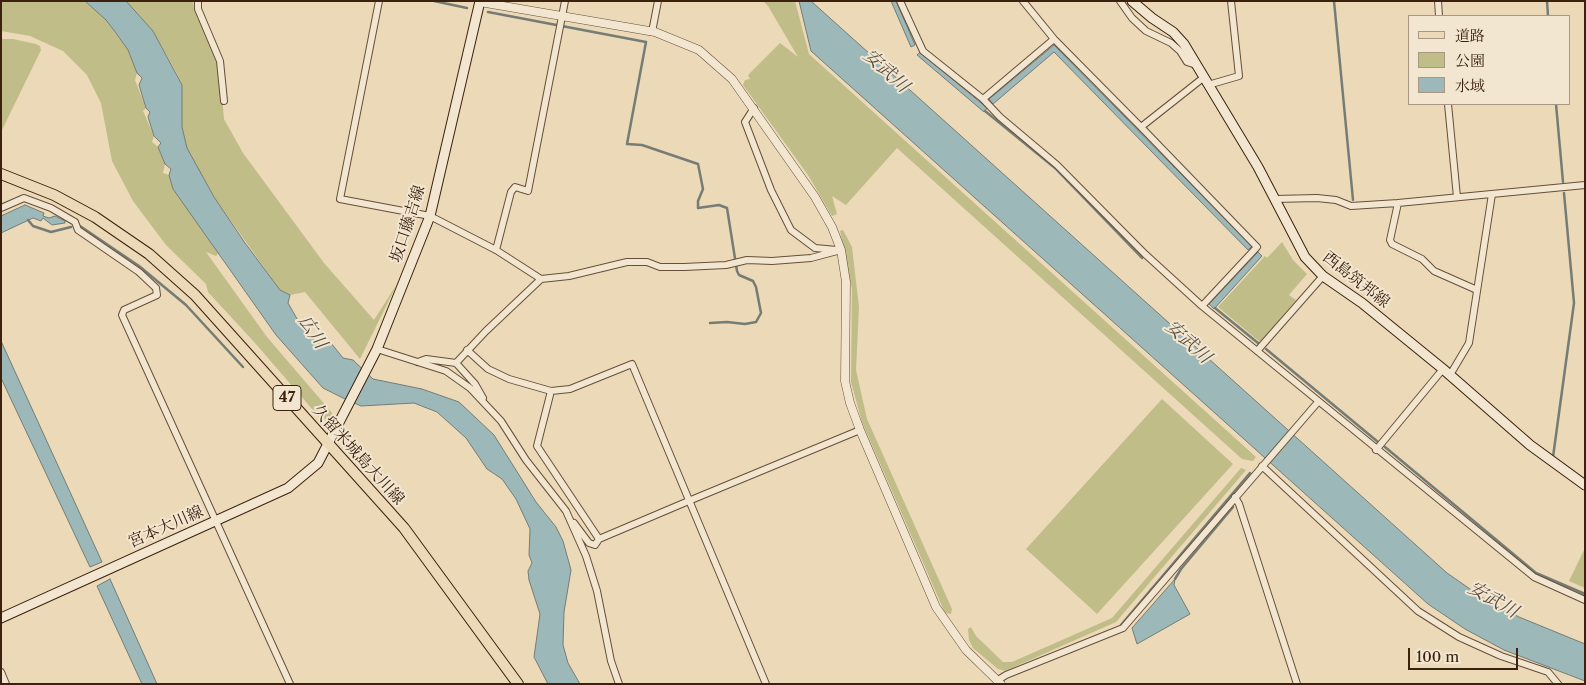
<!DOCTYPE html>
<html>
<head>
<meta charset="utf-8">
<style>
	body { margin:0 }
	#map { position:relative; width:1586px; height:685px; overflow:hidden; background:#ebd9b8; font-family:"Libre Caslon Text","Noto Serif JP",serif }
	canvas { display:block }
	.frame { position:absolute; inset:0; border:2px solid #3b210e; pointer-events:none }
	.legend { position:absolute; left:1408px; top:15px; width:162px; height:90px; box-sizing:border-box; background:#f2e6d1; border:1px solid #a99783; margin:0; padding:6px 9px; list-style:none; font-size:15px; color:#3b210e }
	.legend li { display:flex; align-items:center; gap:10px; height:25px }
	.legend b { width:25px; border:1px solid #a99783 }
	.scale { position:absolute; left:1408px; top:648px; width:110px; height:22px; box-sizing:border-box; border:2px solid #3b210e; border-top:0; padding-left:6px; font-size:15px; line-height:18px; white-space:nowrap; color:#3b210e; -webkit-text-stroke:4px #f2e6d1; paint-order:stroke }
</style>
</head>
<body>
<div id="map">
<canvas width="1586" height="685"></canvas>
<div class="frame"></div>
<ul class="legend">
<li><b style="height:6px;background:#ebd9b8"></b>道路</li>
<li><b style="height:14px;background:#c0bd89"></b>公園</li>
<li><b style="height:14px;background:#9cb8b9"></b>水域</li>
</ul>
<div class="scale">100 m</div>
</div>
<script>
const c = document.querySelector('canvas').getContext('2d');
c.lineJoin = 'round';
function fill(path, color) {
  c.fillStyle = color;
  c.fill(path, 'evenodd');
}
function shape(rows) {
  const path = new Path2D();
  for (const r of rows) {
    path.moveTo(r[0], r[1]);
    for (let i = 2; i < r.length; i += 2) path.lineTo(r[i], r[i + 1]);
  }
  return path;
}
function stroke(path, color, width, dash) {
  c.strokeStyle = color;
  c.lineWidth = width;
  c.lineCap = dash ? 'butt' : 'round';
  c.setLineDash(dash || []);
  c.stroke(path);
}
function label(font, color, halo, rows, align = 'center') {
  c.font = font + ' "Libre Caslon Text","Noto Serif JP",serif';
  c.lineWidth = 4;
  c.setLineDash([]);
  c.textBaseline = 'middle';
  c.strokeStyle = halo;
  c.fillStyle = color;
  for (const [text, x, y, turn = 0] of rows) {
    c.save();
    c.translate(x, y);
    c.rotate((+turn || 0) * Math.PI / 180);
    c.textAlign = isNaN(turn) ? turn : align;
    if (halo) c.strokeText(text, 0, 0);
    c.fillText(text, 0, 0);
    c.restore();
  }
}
fill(shape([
	[1,1,85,1,106,20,128,50,137,73,135,80,146,108,143,111,154,136,152,142,158,147,165,164,163,173,169,175,173,189,219,252,216,256,206,252,267,337,333,414,329,420,319,417,255,343,208,292,206,284,166,245,133,201,112,161,101,103,87,75,63,51,30,36,1,31],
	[126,1,193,1,194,8,219,65,224,119,243,153,324,263,374,320,397,284,360,359,305,292,290,295,280,290,214,197,186,148,182,127,182,85,175,70,153,31],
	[763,1,795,1,809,54,1256,457,1253,461,1242,459,897,148,846,205,832,196,837,214,832,216,808,175,743,85,745,80,750,79,748,75,780,43,798,57,768,6],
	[1,39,13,39,36,44,40,46,41,50,1,132],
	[843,230,852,247,859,307,856,370,867,419,952,609,951,614,945,613,862,422,851,382,852,289,840,231],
	[1282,242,1293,260,1307,274,1289,295,1296,300,1260,342,1218,307,1265,256,1267,258],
	[1162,399,1233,464,1097,614,1026,549],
	[1241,468,1246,470,1116,622,1005,671,998,669,973,648,969,640,968,629,971,627,976,636,1003,662,1012,662,1112,618],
	[1585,548,1585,588,1569,581]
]), '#c0bd89');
const water = shape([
	[85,1,126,1,153,31,182,85,182,127,187,148,214,197,245,243,280,290,290,295,288,303,304,331,323,347,331,343,343,358,353,360,373,379,422,389,459,402,494,435,536,502,556,527,563,541,571,570,564,612,563,645,568,663,580,684,548,684,534,657,540,614,529,580,528,571,532,563,529,555,530,529,516,499,502,479,487,469,466,438,437,412,414,403,361,406,343,398,323,388,276,335,173,189,169,175,171,169,165,164,158,147,161,143,154,136,148,117,150,112,146,108,139,85,142,78,137,73,128,50,116,33,106,20,85,1],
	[799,1,811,1,1447,573,1483,598,1519,617,1585,644,1585,681,1504,650,1465,629,1428,604,811,51,799,1],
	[891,1,896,1,915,45,911,47,891,1],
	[1054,45,1252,246,1248,250,1054,52,993,104,989,99,1054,45],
	[920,52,987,108,984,112,917,55,920,52],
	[25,205,44,213,43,216,49,218,55,216,65,221,65,223,52,225,43,218,41,221,33,218,1,233,1,216,25,205],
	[1258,252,1262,256,1214,309,1209,304,1258,252],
	[1,341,102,562,90,567,1,378,1,341],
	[110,579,157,684,142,684,97,586,110,579],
	[1175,579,1174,585,1190,614,1137,644,1132,628,1175,579]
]);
fill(water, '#9cb8b9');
stroke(water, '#757c75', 1);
stroke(shape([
	[434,1,467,8],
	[1334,1,1353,200],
	[1547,1,1548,16],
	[488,12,646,42,627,144,642,145,698,164,703,189,698,201,698,208,719,205,727,208,737,271,739,275,753,281,756,287,761,313,756,322,745,324,727,322,710,323],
	[1556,104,1563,182],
	[985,111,1055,168,1142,258],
	[28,220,33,226,51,232,71,227],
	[80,226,139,266,186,305,243,367],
	[1215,308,1258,343],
	[1266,349,1378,442],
	[1385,447,1536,573,1585,594],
	[1553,457,1574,303,1564,193],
	[1175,579,1181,569,1233,507],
	[1121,625,1250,473]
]), '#757c75', 2.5);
const minor = shape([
	[198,1,198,9,220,61,224,101],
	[379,1,340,199,430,216,496,250,541,279,569,276,627,262,647,262,660,267,684,267,726,265,747,260,772,261,811,258,841,250],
	[900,1,923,51,983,99,1000,117,1057,165,1145,254,1202,306,1534,577,1585,600],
	[1023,1,1054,39,1141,127,1203,78],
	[1120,1,1132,18,1146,31,1171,43,1180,51,1187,62,1196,65],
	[1438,1,1439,16],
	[652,32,658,1],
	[1208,85,1239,76,1231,1],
	[983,99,1054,39],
	[1448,104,1457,197],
	[754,108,745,122,771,190,791,230,815,248,837,250],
	[1141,127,1257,247,1202,306],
	[1275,199,1317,198,1336,200,1351,206,1398,203,1585,185],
	[1398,203,1390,240,1392,244,1422,259,1434,271,1477,290],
	[1,208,24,198,51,208,75,222,78,230,139,272,156,288,157,295,124,310,122,315,290,684],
	[496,250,511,192,515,187,528,191,565,1],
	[377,349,446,371,470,388,501,421,526,460,566,511,586,556,597,591,611,661,619,684],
	[467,350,488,369,509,379,551,391,570,389,632,364,766,684],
	[1257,351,1323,276],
	[418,362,426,359,456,363,475,384,483,398],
	[456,363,486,331,541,279],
	[1450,375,1469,343,1492,194],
	[551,391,537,446,599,539],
	[1376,450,1443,369],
	[1262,466,1418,611,1459,637,1501,656,1548,672,1558,684],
	[1235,497,1239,504,1297,684],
	[574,523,589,543,595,545,599,539,691,500,860,430],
	[1,672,6,684],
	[998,680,1006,675,1123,628,1318,402]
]);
const tertiary = shape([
	[480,2,655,32,699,50,732,79,815,197,832,227,841,250,846,282,845,381,850,403,860,430,936,607,966,650,1001,684]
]);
const secondary = shape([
	[1132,1,1152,18,1173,32,1184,44,1258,167,1305,257,1323,276,1362,303,1443,369,1530,445,1585,485],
	[1,618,288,488,318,463,377,349,430,216,480,1]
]);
const primary = shape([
	[1,174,54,195,95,217,149,254,195,295,404,528,518,684]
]);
stroke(minor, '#674f38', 8);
stroke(tertiary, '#674f38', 9);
stroke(secondary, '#3b210e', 11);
stroke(primary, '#3b210e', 12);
stroke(minor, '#f2e6d1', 6);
stroke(tertiary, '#f2e6d1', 8);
stroke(secondary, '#f2e6d1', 9);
stroke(primary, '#ebd9b8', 10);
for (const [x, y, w] of [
	[287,398,28]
]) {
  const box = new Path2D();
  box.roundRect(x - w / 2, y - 12.5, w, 25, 4);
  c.fillStyle = '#f2e6d1';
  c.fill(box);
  stroke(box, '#3b210e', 1);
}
label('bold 15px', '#3b210e', null, [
	["47",287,398]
]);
label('16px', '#3b210e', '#f2e6d1', [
	["坂口藤吉線",408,224,-72],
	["西島筑邦線",1356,280,38],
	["久留米城島大川線",358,455,48],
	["宮本大川線",166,527,-24]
]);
label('italic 18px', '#584e41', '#f2e6d1', [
	["安武川",886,71,42],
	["広川",312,332,56],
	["安武川",1188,342,42],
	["安武川",1493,600,30]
]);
</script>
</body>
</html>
